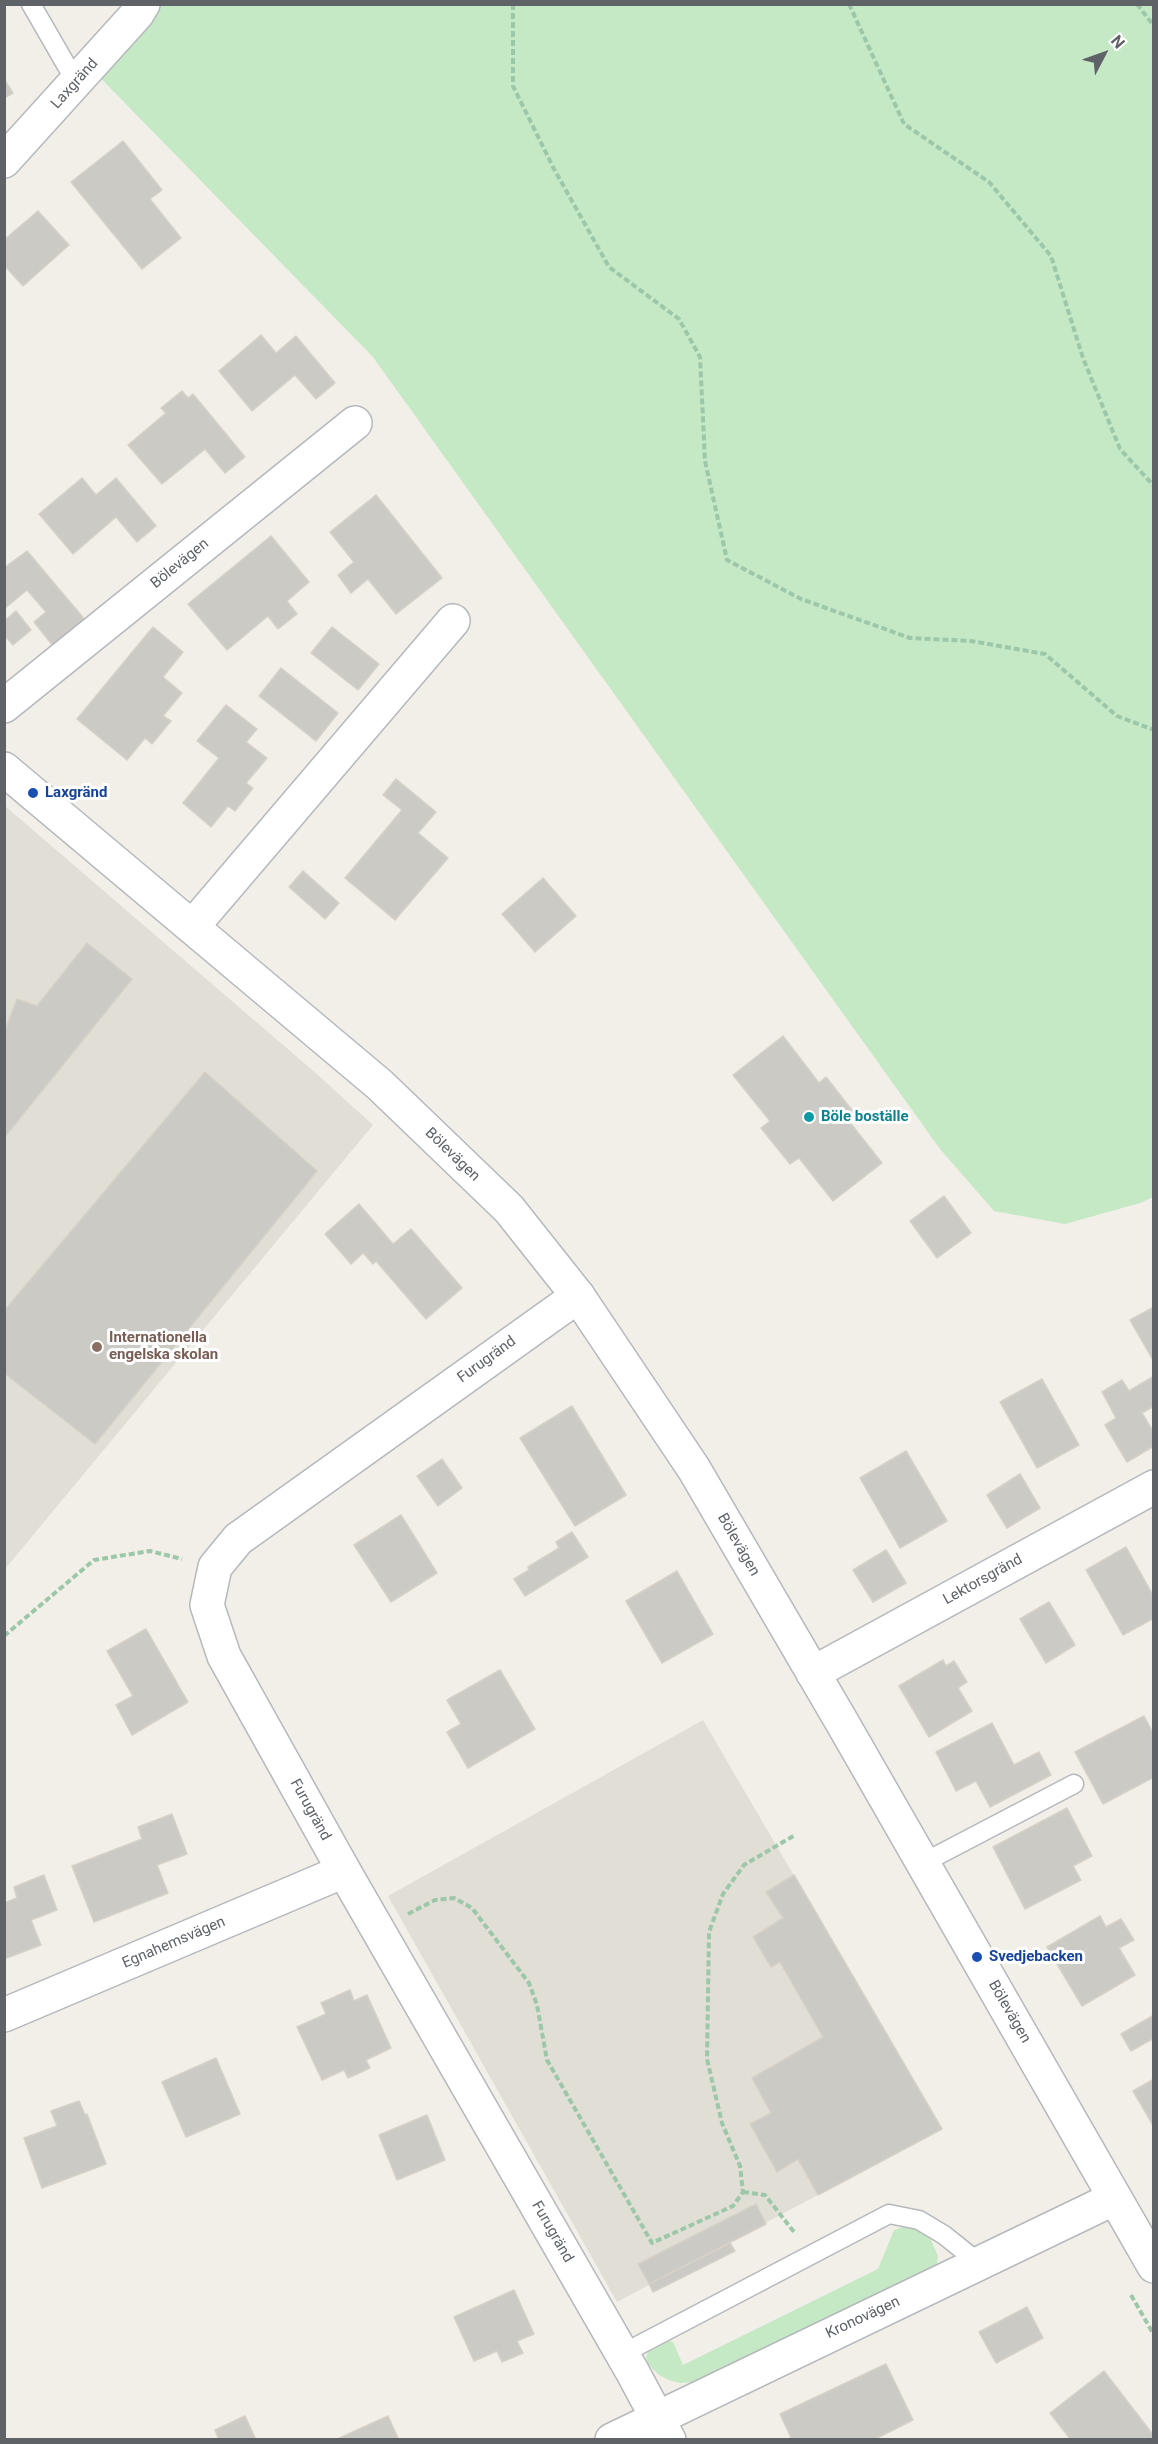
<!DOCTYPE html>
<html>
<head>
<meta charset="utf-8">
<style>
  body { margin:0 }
  #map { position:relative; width:1158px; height:2444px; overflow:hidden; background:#f1efe8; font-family:Roboto,sans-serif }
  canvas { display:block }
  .frame { position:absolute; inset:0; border:6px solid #5f6368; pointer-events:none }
  .north { position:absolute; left:1074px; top:24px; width:60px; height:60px; -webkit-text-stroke:4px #fff; paint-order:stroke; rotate:49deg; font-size:16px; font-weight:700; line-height:24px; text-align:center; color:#5f6368 }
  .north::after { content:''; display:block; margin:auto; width:21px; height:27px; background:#5f6368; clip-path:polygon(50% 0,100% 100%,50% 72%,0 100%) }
</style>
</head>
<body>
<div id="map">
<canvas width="1158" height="2444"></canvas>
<div class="frame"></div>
<div class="north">N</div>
</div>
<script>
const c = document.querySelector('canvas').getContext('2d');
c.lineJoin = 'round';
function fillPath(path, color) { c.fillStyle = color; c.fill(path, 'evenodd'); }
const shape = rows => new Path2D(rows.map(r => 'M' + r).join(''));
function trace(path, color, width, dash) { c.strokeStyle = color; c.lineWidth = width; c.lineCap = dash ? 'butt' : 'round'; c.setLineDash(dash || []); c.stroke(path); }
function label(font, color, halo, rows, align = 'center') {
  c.font = font + ' Roboto,sans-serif'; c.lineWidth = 6; c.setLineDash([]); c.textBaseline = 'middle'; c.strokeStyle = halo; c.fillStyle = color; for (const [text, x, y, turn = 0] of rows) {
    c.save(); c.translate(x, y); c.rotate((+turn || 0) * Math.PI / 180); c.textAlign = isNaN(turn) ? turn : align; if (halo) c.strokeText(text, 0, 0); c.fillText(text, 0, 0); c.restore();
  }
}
fillPath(shape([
  [5,806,318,1075,373,1125,5,1569],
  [703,1720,942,2129,617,2302,388,1896]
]), '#e1ded6');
fillPath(shape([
  [125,5,1153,5,1153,1197,1140,1203,1065,1224,994,1211,940,1149,373,357,80,57],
  [906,2226,913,2227,931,2240,938,2256,937,2264,932,2267,697,2382,680,2383,669,2380,659,2375,648,2364,646,2358,648,2352,669,2341,673,2342,683,2365,878,2269,894,2230]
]), '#c5e8c5');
const building = shape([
  [4,79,13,93,4,98,4,79],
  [123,141,162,190,150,199,181,238,142,269,71,182,123,141],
  [38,211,69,245,23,286,4,265,4,240,38,211],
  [261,335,276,353,296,336,335,383,316,399,295,375,252,411,219,371,261,335],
  [182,391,188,398,193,394,245,457,225,473,205,449,162,484,128,445,166,413,161,408,182,391],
  [82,478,96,495,116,478,156,526,137,542,116,517,73,554,39,514,82,478],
  [376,495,442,578,396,614,368,579,351,593,338,575,354,562,330,532,376,495],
  [271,536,309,582,287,601,297,614,278,629,268,616,227,650,188,604,271,536],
  [27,551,86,621,54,647,34,622,46,612,27,590,4,609,4,568,27,551],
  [16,611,31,630,13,645,4,635,4,621,16,611],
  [153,627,183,652,163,677,182,693,163,716,171,721,152,744,145,738,127,760,77,719,153,627],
  [332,627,379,664,358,690,311,653,332,627],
  [281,668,338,713,316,741,259,696,281,668],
  [226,705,257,729,246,742,267,758,246,783,253,788,235,811,228,806,211,827,183,803,219,758,197,741,226,705],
  [396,779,436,812,418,833,448,858,395,920,345,878,402,810,383,795,396,779],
  [303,871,339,903,325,919,289,887,303,871],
  [543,878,576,916,535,952,502,914,543,878],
  [87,943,132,979,4,1138,4,1033,17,999,37,1006,87,943],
  [783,1036,819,1083,826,1077,855,1114,848,1120,882,1163,833,1201,799,1158,790,1164,761,1128,770,1121,733,1075,783,1036],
  [205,1072,317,1171,95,1444,4,1373,4,1311,205,1072],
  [944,1196,971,1233,937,1258,910,1221,944,1196],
  [359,1204,393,1244,411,1229,462,1288,426,1319,376,1261,373,1264,363,1253,351,1264,325,1234,359,1204],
  [1154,1307,1154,1362,1130,1320,1154,1307],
  [1154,1376,1154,1406,1142,1413,1154,1433,1154,1446,1127,1462,1105,1425,1116,1418,1102,1392,1122,1380,1129,1391,1154,1376],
  [1042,1379,1079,1445,1037,1468,1000,1402,1042,1379],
  [572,1406,626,1495,575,1526,520,1438,572,1406],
  [906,1451,947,1521,900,1548,860,1478,906,1451],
  [442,1459,462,1488,438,1506,417,1476,442,1459],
  [1020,1474,1040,1508,1007,1528,987,1495,1020,1474],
  [401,1515,437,1573,391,1602,354,1545,401,1515],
  [572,1532,588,1557,525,1596,514,1579,529,1570,528,1567,559,1548,556,1542,572,1532],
  [1126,1547,1154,1597,1154,1618,1123,1635,1086,1570,1126,1547],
  [886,1550,906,1583,873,1602,853,1570,886,1550],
  [677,1571,713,1634,662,1663,626,1601,677,1571],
  [1049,1602,1075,1645,1046,1663,1020,1619,1049,1602],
  [146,1629,188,1702,132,1735,116,1705,133,1696,107,1651,146,1629],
  [943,1660,946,1666,954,1661,967,1682,958,1688,972,1711,929,1737,899,1686,943,1660],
  [500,1670,535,1729,468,1768,447,1732,461,1724,447,1700,500,1670],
  [1144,1716,1154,1735,1154,1777,1103,1804,1075,1752,1144,1716],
  [992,1723,1014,1765,1039,1752,1051,1775,990,1807,976,1781,956,1791,936,1752,992,1723],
  [1067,1808,1092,1856,1073,1866,1081,1880,1025,1909,993,1847,1067,1808],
  [172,1814,187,1854,157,1865,168,1893,94,1922,72,1866,142,1839,138,1827,172,1814],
  [44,1875,57,1910,31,1920,41,1945,4,1959,4,1903,17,1898,14,1887,44,1875],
  [794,1875,942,2129,818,2195,798,2159,777,2172,750,2124,771,2113,752,2078,823,2037,780,1962,771,1967,753,1937,783,1918,766,1892,794,1875],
  [1100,1916,1106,1927,1121,1919,1134,1940,1119,1948,1135,1975,1082,2006,1047,1947,1100,1916],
  [350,1990,354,2001,367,1995,391,2048,366,2060,370,2068,348,2078,344,2070,322,2080,297,2027,326,2014,321,2003,350,1990],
  [1154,2015,1154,2038,1131,2051,1121,2034,1154,2015],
  [216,2058,240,2114,186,2137,162,2082,216,2058],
  [1154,2079,1154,2127,1133,2091,1154,2079],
  [79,2101,85,2115,87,2114,106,2164,42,2188,24,2138,57,2126,51,2111,79,2101],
  [427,2115,445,2160,397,2180,379,2135,427,2115],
  [756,2204,766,2224,649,2284,638,2264,756,2204],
  [730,2243,735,2251,653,2292,649,2284,730,2243],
  [514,2290,534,2334,517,2341,523,2353,502,2362,497,2351,474,2361,454,2317,514,2290],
  [1027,2307,1043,2338,996,2363,979,2332,1027,2307],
  [886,2364,913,2420,873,2440,792,2440,780,2414,886,2364],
  [1104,2371,1154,2436,1154,2440,1071,2440,1050,2413,1104,2371],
  [245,2416,256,2440,219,2440,215,2430,245,2416],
  [388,2416,399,2440,335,2440,388,2416]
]);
fillPath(building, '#cccac5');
trace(building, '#d6d1c6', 1.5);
const service = shape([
  [31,4,76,82],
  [923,1863,1074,1784],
  [622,2354,889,2214,919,2220,944,2235,979,2263]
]);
const minor = shape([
  [4,161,137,14,143,4],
  [4,706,355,423],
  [192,927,453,621],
  [578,1296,238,1539,215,1567,207,1605,224,1656,344,1871,632,2371,669,2440],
  [813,1673,1154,1487],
  [4,2015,344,1871],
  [612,2440,1115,2198]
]);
const tertiary = shape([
  [4,769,380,1085,509,1209,578,1296,694,1469,843,1724,1154,2266]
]);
trace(service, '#b5b8bc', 21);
trace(minor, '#b5b8bc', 36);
trace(tertiary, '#b5b8bc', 36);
trace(shape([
  [513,4,513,86,554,169,609,267,679,319,700,357,705,461,727,560,801,599,910,638,971,641,1045,654,1117,716,1154,730],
  [849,4,904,124,989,182,1051,256,1083,358,1120,449,1154,486],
  [1137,4,1154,26],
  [4,1636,94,1560,150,1551,182,1559],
  [408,1914,435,1900,454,1898,472,1908,529,1983,537,2005,547,2060,652,2243,733,2206,743,2192,740,2166,722,2123,707,2059,709,1932,723,1894,744,1865,795,1835],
  [743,2192,765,2195,794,2232],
  [1131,2295,1154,2335]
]), '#9cc7a9', 4, [6, 3]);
trace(service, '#fff', 18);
trace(minor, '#fff', 33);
trace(tertiary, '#fff', 33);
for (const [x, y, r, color] of [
  [33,793,6,"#1a4fb4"],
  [809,1117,6,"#0f9aa8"],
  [97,1347,6,"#8d6e63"],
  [977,1957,6,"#1a4fb4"]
]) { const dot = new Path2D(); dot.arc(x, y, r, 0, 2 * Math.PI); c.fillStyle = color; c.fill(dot); trace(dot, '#fff', 2); }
label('15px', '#5f6368', '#fff', [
  ["Laxgränd",75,84,-48],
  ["Bölevägen",180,564,-39],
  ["Bölevägen",452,1155,44],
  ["Furugränd",487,1360,-36],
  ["Bölevägen",738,1545,60],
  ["Lektorsgränd",983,1580,-29],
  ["Furugränd",310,1810,61],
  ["Egnahemsvägen",174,1943,-23],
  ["Bölevägen",1009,2012,60],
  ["Furugränd",552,2232,60],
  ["Kronovägen",863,2318,-25]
]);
label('bold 15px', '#164399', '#fff', [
  ["Laxgränd",45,793],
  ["Svedjebacken",989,1957]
], 'left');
label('bold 15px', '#0d838f', '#fff', [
  ["Böle boställe",821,1117]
], 'left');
label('bold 15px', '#785e54', '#fff', [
  ["Internationella",109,1338],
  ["engelska skolan",109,1355]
], 'left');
</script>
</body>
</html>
